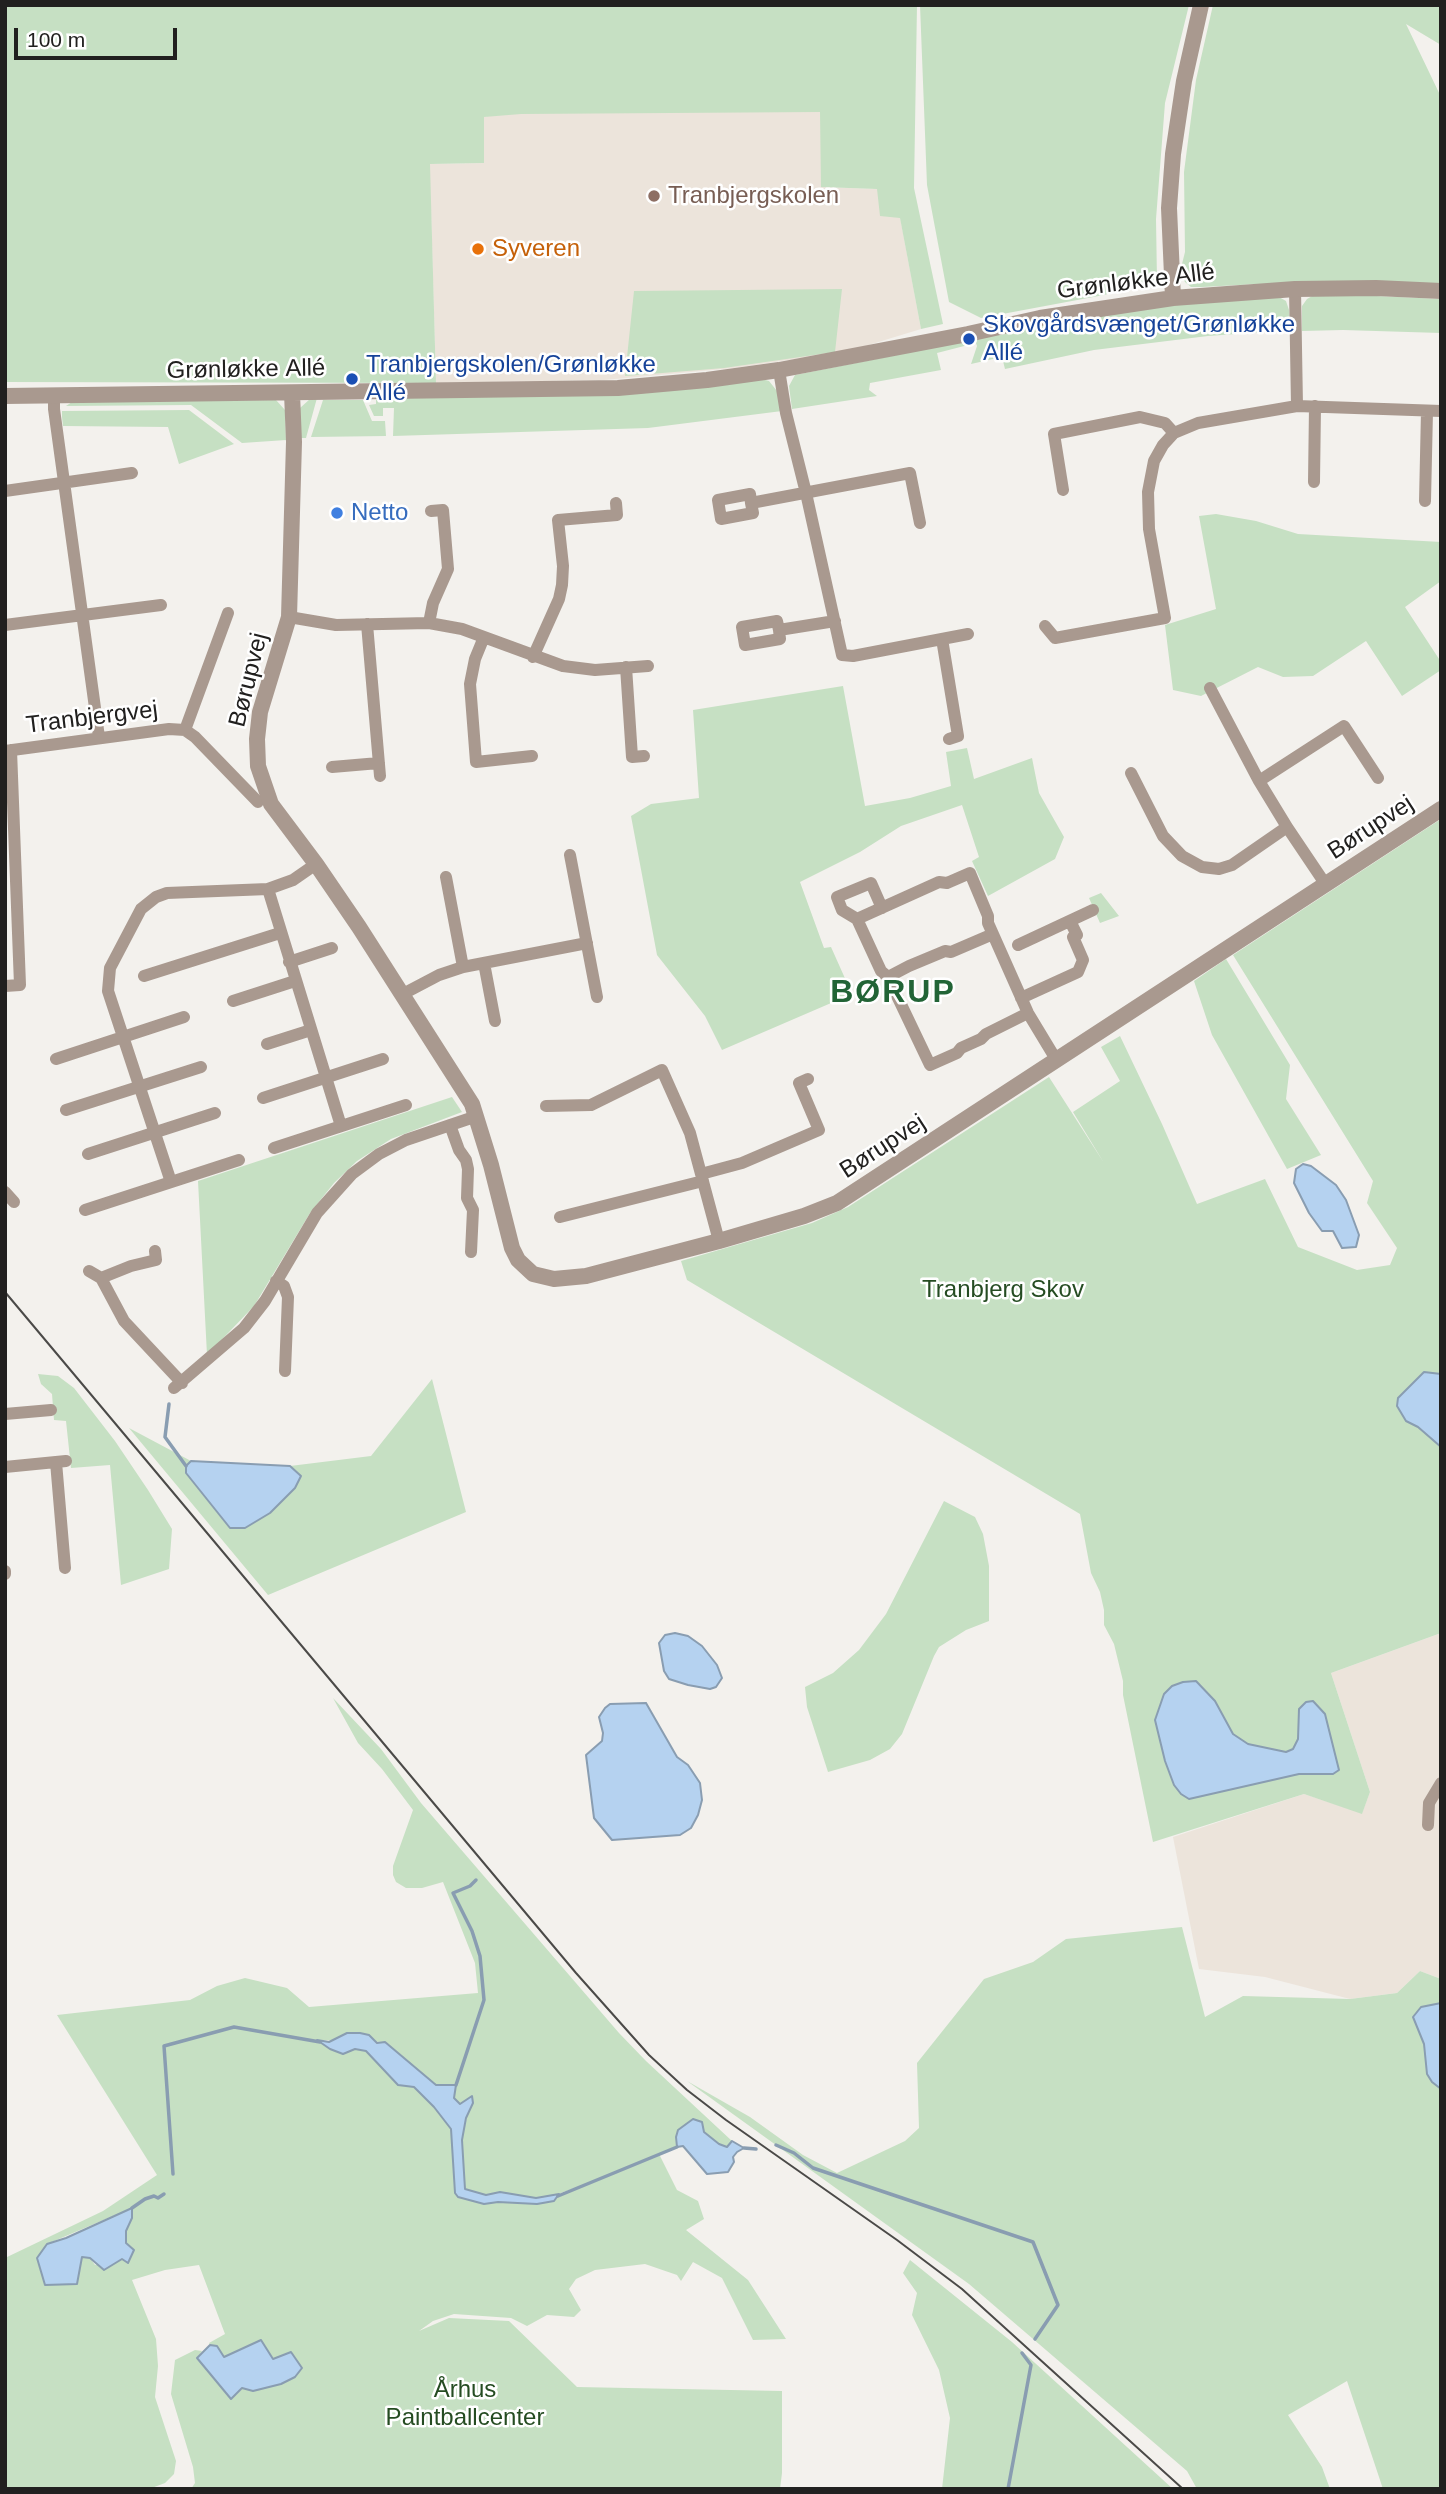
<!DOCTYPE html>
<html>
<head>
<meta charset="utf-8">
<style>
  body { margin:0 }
  #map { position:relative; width:1446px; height:2494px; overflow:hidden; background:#f3f1ed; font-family:Arial,sans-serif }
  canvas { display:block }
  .frame { position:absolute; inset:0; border:7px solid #21201f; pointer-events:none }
  .scale { position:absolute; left:14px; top:28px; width:163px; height:32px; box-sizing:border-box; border:4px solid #21201f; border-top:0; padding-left:9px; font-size:21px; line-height:24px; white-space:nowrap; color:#21201f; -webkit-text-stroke:5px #fff; paint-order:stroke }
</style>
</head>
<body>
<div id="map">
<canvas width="1446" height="2494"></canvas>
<div class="frame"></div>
<div class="scale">100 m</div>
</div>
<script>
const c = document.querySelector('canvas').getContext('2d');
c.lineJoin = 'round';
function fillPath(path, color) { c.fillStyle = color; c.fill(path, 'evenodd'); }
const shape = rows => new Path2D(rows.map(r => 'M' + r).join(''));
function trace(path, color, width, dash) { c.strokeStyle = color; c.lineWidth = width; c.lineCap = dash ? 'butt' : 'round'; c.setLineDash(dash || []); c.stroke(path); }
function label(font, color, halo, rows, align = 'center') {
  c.font = font + ' Arial,sans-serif'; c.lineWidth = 5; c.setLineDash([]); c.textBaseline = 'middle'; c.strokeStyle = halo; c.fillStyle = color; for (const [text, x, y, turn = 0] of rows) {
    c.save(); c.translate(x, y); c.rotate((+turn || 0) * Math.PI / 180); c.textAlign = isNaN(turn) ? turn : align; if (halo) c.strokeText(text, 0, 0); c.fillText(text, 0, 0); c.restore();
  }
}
fillPath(shape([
  [888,5,821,187,877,189,900,217,921,329,849,351,734,368,604,380,436,383,431,210,5,177,430,203,430,164,484,163,484,117],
  [1441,1633,1441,1979,1420,1971,1397,1993,1350,1999,1265,1977,1199,1969,1173,1837,1304,1794,1362,1813,1370,1792,1331,1673]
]), '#ece4db');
fillPath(shape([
  [5,5,917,5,914,188,943,324,921,329,900,218,880,216,877,189,821,187,820,112,521,114,484,117,484,163,430,164,436,383,5,382],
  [920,5,1189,5,1165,103,1156,219,1157,281,1104,295,981,318,949,302,927,185],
  [1213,5,1441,5,1441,45,1406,24,1441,97,1441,285,1258,284,1202,287,1191,287,1185,282,1180,272,1185,252,1184,172,1196,80],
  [842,289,835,352,724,368,625,376,634,291],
  [1333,294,1441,299,1441,333,1343,330,1302,331,1302,306,1307,299,1314,295],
  [1279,297,1286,301,1289,310,1291,330,1208,336,1094,350,1005,369,1002,357,971,364,977,346,974,337,1068,319,1177,303],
  [972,340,972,344,937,353,941,370,870,383,869,390,877,396,792,409,789,386,795,375],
  [762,379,769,381,777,391,782,411,648,428,393,436,394,408,383,408,383,416,374,416,369,405,376,404,376,400,412,397],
  [317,398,306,438,298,438,300,408,310,399],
  [276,400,285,410,286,440,242,443,191,405,66,406,72,402],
  [323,400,363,400,372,421,385,421,386,436,311,437],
  [189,410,234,444,179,464,168,427,63,426,62,417,62,411],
  [1216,514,1256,521,1298,534,1441,542,1441,581,1405,607,1441,662,1441,670,1402,696,1366,641,1313,676,1283,677,1258,667,1201,696,1173,690,1165,625,1216,609,1199,516],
  [843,686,865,806,910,798,951,786,946,752,967,748,974,779,1032,758,1039,793,1064,837,1055,859,988,896,972,861,979,857,962,805,901,826,860,852,800,882,824,948,831,947,852,994,722,1050,705,1016,657,955,631,816,651,804,699,798,693,710],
  [1441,819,1441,1374,1424,1372,1398,1398,1406,1421,1418,1427,1441,1447,1441,1633,1331,1673,1370,1792,1362,1814,1304,1794,1153,1842,1123,1695,1123,1681,1114,1644,1104,1625,1104,1610,1100,1592,1091,1573,1080,1514,687,1280,681,1261,812,1223,848,1207,1049,1077,1104,1163,1073,1112,1120,1081,1101,1047,1120,1036,1162,1124,1197,1204,1265,1179,1298,1247,1357,1270,1390,1265,1397,1248,1367,1203,1373,1181,1233,955],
  [1101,893,1119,916,1100,923,1089,898],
  [1226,959,1290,1065,1286,1099,1321,1155,1287,1169,1212,1035,1194,981],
  [452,1097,462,1112,391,1139,357,1161,334,1183,310,1213,254,1306,207,1355,198,1181],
  [38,1374,58,1376,74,1388,115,1441,148,1490,172,1529,169,1569,121,1585,110,1465,71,1468,66,1421,54,1420,52,1394,41,1384],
  [432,1379,466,1512,268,1595,129,1428,191,1461,186,1466,186,1473,230,1528,245,1528,301,1476,290,1466,371,1456],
  [944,1501,975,1517,983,1534,989,1566,989,1621,966,1630,939,1647,934,1656,902,1734,890,1749,870,1760,828,1772,807,1707,805,1687,833,1673,859,1650,886,1614],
  [333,1698,381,1749,421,1803,619,2033,646,2061,732,2141,727,2147,719,2144,704,2132,676,2137,677,2147,659,2154,677,2190,698,2201,704,2219,686,2230,748,2280,786,2339,753,2340,722,2278,693,2262,681,2281,677,2275,645,2264,595,2270,576,2279,569,2289,581,2310,574,2317,547,2315,527,2326,511,2318,454,2314,433,2321,419,2331,449,2318,509,2321,577,2387,782,2391,782,2473,780,2489,191,2489,195,2483,193,2467,171,2394,175,2360,195,2350,202,2351,197,2358,236,2395,273,2359,224,2357,217,2346,210,2345,209,2343,225,2334,199,2265,165,2270,132,2280,156,2339,158,2366,155,2397,176,2461,174,2474,165,2483,149,2489,5,2489,5,2258,103,2211,157,2175,57,2015,190,2000,217,1986,245,1978,287,1988,309,2007,478,1993,475,1963,443,1882,422,1888,406,1888,396,1882,393,1875,393,1866,413,1810,382,1769,358,1743],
  [319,2040,385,2042,436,2085,447,2084,454,2098,460,2104,471,2097,462,2140,465,2189,486,2195,500,2192,536,2198,555,2195,589,2183,558,2196,554,2201,537,2204,498,2202,484,2204,458,2197,455,2193,451,2129,434,2107,414,2087,382,2067,366,2051,355,2049,343,2054],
  [132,2208,132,2218,126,2231,127,2262,122,2258,95,2265,90,2258,81,2257,47,2244],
  [1182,1927,1205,2017,1243,1996,1350,1999,1397,1993,1420,1971,1441,1979,1441,2489,1383,2489,1347,2381,1288,2415,1322,2467,1330,2489,1197,2489,1187,2471,969,2284,687,2081,750,2117,803,2155,837,2173,905,2141,919,2128,917,2063,984,1979,1033,1962,1066,1939],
  [910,2260,1012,2342,1173,2489,942,2489,950,2418,939,2370,912,2315,917,2293,903,2273]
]), '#c6e0c3');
const water = shape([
  [1303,1164,1311,1166,1336,1185,1346,1200,1359,1235,1356,1247,1342,1248,1333,1231,1322,1231,1309,1213,1294,1183,1296,1169,1303,1164],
  [1424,1372,1441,1374,1441,1447,1418,1427,1406,1421,1397,1406,1398,1398,1424,1372],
  [191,1461,290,1466,301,1476,295,1488,270,1513,245,1528,230,1528,186,1473,186,1466,191,1461],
  [675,1633,688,1636,702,1646,717,1665,722,1678,716,1687,710,1689,688,1685,669,1679,664,1671,659,1643,665,1635,675,1633],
  [1196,1681,1215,1701,1233,1734,1248,1744,1286,1752,1293,1749,1298,1739,1299,1709,1306,1702,1313,1701,1325,1714,1339,1770,1333,1774,1299,1774,1189,1799,1181,1794,1174,1785,1165,1761,1155,1720,1164,1694,1172,1686,1183,1682,1196,1681],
  [646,1703,677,1757,688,1765,700,1783,702,1800,698,1815,691,1828,680,1835,612,1840,594,1818,586,1755,602,1741,603,1733,599,1717,605,1708,610,1704,646,1703],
  [1441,2003,1441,2089,1432,2082,1427,2074,1424,2044,1413,2017,1421,2007,1441,2003],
  [347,2033,360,2033,369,2035,377,2043,385,2042,436,2085,456,2085,454,2098,460,2104,472,2096,473,2103,466,2118,462,2140,465,2189,486,2195,500,2192,536,2198,559,2194,554,2201,537,2204,498,2202,484,2204,458,2197,455,2193,451,2129,434,2107,414,2087,398,2085,366,2051,355,2049,343,2054,330,2049,317,2040,329,2042,347,2033],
  [693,2119,702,2122,704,2132,719,2144,727,2147,732,2141,744,2148,737,2152,733,2157,734,2162,728,2172,707,2174,683,2146,677,2147,676,2137,678,2130,693,2119],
  [132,2208,132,2218,126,2231,126,2243,134,2250,128,2263,122,2259,104,2270,90,2258,82,2257,77,2284,45,2285,37,2258,47,2244,66,2238,132,2208],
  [261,2340,273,2359,291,2352,302,2368,295,2377,281,2384,253,2391,242,2388,231,2399,197,2358,210,2345,217,2346,224,2357,261,2340]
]);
fillPath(water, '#b5d2f0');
trace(water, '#899db1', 2);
trace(shape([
  [169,1404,165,1437,186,1466],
  [456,2085,484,2000,480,1956,472,1931,453,1893,470,1886,476,1880],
  [776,2145,794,2153,813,2168,1033,2242,1058,2305,1035,2339],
  [744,2148,756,2149],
  [173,2174,164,2046,234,2027,320,2042],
  [558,2196,677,2147],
  [132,2208,145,2199,154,2196,158,2198,164,2194],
  [1008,2489,1031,2365,1022,2353]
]), '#899db1', 3.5);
trace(shape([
  [1295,289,1297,406],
  [779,370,786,413,806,493,842,655,853,656,968,634],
  [54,395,54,409,99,737],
  [1314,482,1315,406],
  [1063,490,1054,434,1140,417,1165,423,1174,433],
  [5,491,132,473],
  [1425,501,1427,411],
  [751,503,750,494,718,500,721,519,753,513,751,503,910,473,920,523],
  [289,617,336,625,429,623,462,629,563,666,595,670,648,666],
  [429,623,433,603,448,569,443,510,431,511],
  [367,624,380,776],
  [5,625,161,605],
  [1045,626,1055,638,1165,618,1149,529,1148,492,1154,461,1163,445,1174,433,1198,423,1297,406,1441,411],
  [779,630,777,621,742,627,745,645,780,639,779,630,835,621],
  [484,637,475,659,470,684,476,762,532,756],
  [942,639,958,736,949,739],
  [533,657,559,599,562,585,563,566,558,520,617,515,616,503],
  [626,667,632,757,644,756],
  [1210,688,1259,781,1287,827],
  [185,730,228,613],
  [5,751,169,729,185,730,195,737,258,802],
  [332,767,379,763],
  [1131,773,1163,836,1182,856,1202,867,1219,869,1232,865,1287,827,1326,885],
  [1259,781,1344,726,1378,778],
  [570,855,597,997],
  [446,877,463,967],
  [268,889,341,1126],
  [857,919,842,910,837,897,871,883,882,908],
  [1018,945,1093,910],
  [289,962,332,948],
  [484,963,495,1021],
  [144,976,280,933],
  [888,977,909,966,945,951,951,952,993,934],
  [5,986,20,985,11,750],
  [401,995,439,975,463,967,587,943],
  [1021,998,1078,972,1083,960,1073,937,1077,935,1070,921],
  [233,1001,295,981],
  [1028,1013,986,1034,981,1039,961,1048,957,1053,930,1065,888,977,881,971,857,919,939,882,947,883,970,873,988,916,988,923,1028,1013,1057,1061],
  [267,1044,311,1030],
  [56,1059,184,1017],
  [263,1098,383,1059],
  [546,1106,591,1105,662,1070,690,1133,719,1241],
  [66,1110,201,1067],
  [450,1125,459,1150,466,1160,468,1169,467,1198,473,1210,471,1252],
  [274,1148,406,1105],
  [88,1154,215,1113],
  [701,1174,742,1163,819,1130,799,1083,808,1079],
  [171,1182,108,991,110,968,141,909,156,897,167,893,268,889,293,880,316,864],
  [5,1192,14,1202],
  [85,1210,239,1160],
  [560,1217,703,1181],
  [89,1271,101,1278,124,1321,182,1383],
  [101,1278,131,1266,156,1260,155,1251],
  [276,1281,284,1286,288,1297,285,1371],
  [174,1388,244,1328,265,1301,317,1213,352,1174,379,1154,406,1140,477,1116],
  [5,1414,51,1410],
  [56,1462,65,1568],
  [5,1467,66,1461],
  [5,1571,5,1574],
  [1428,1825,1429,1803,1441,1783]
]), '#a9998f', 12);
trace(shape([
  [1173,298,1169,208,1173,154,1184,81,1201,5],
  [292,393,294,442,289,617,260,712,257,739,258,766,271,804,316,864,359,927,472,1104,491,1165,512,1248,518,1260,533,1274,554,1279,586,1276,719,1241,804,1216,837,1203,1441,809],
  [5,396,618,388,707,380,779,370,968,334,1040,318,1173,298,1295,289,1376,288,1441,291]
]), '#a9998f', 16);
trace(shape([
  [5,1292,576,1973,649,2055,687,2090,726,2120,897,2240,962,2289,1183,2489]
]), '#4b4a48', 2);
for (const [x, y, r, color] of [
  [654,196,7,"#8d6e63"],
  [478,249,7,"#e8710a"],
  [969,339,7,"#1a4fb4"],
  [352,379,7,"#1a4fb4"],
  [337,513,7,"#3f7fe0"]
]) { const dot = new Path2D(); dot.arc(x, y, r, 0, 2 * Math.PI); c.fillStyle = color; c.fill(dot); trace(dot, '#fff', 2.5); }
label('24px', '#785e54', '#fff', [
  ["Tranbjergskolen",668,196]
], 'left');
label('24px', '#c56008', '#fff', [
  ["Syveren",492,249]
], 'left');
label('24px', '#21201f', '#fff', [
  ["Grønløkke Allé",1136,282,-7],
  ["Grønløkke Allé",246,370,-1],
  ["Børupvej",249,680,-76],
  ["Tranbjergvej",92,718,-7],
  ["Børupvej",1371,828,-33],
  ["Børupvej",883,1147,-33]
]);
label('24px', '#164399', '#fff', [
  ["Skovgårdsvænget/Grønløkke",983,325],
  ["Allé",983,353],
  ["Tranbjergskolen/Grønløkke",366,365],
  ["Allé",366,393]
], 'left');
label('24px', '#366cbe', '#fff', [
  ["Netto",351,513]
], 'left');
label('24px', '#254c22', '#fff', [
  ["Tranbjerg Skov",1003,1290],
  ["Århus",465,2390],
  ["Paintballcenter",465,2418]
]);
c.letterSpacing = '2px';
label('bold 32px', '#226436', '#fff', [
  ["BØRUP",893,993]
]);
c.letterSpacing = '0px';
</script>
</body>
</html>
